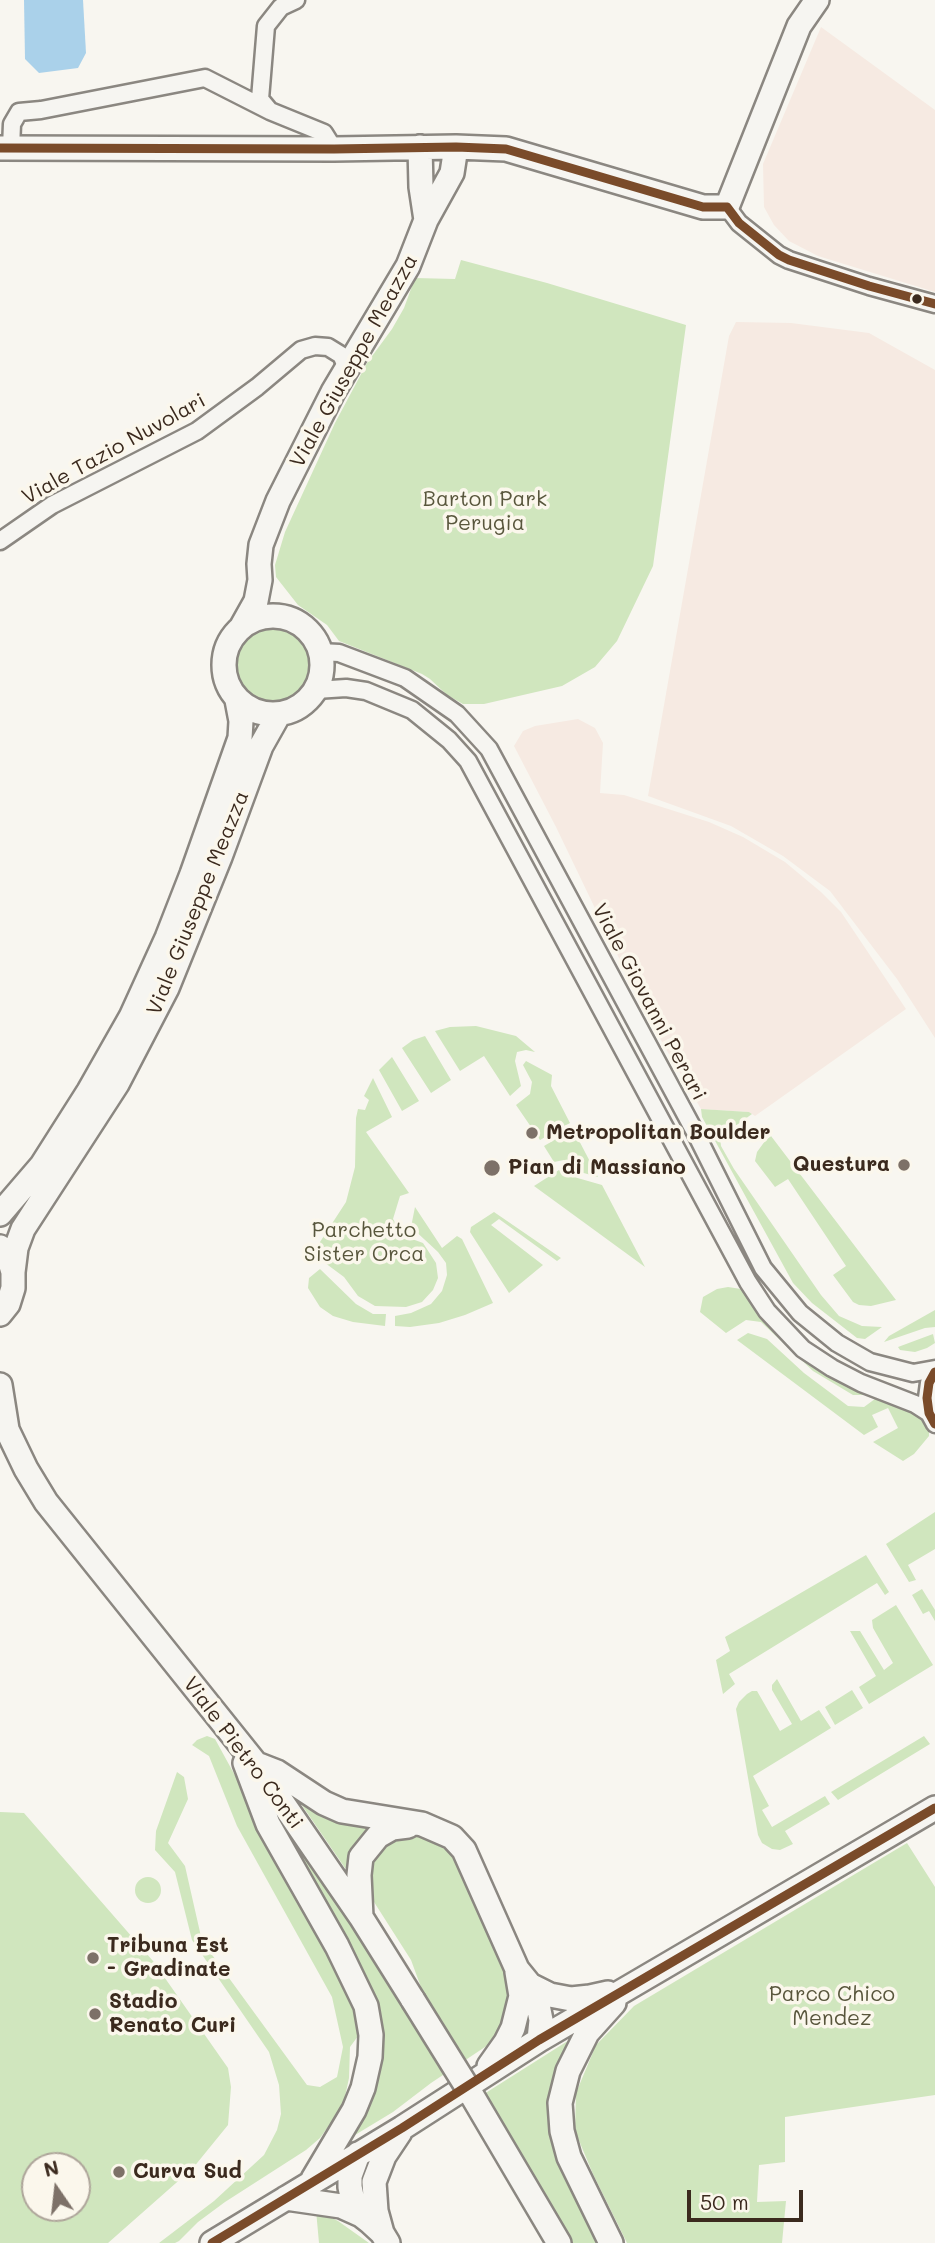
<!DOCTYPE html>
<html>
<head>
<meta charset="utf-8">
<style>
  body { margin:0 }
  #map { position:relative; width:935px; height:2243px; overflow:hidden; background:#f8f6f0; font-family:Mali,sans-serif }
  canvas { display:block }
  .north { position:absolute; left:21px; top:2152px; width:70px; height:70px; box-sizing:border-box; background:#fbf7ec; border:2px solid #aea59a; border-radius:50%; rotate:346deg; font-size:19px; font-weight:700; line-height:28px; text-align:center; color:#3b2a1e }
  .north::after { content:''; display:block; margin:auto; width:24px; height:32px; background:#7d7168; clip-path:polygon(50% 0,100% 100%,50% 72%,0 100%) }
  .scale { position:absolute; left:687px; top:2190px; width:116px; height:32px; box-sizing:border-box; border:4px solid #3b2a1e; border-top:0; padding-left:9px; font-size:21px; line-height:24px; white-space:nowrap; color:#3b2a1e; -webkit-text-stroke:5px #fbf7ec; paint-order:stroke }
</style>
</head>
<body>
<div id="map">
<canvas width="935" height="2243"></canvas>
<div class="north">N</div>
<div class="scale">50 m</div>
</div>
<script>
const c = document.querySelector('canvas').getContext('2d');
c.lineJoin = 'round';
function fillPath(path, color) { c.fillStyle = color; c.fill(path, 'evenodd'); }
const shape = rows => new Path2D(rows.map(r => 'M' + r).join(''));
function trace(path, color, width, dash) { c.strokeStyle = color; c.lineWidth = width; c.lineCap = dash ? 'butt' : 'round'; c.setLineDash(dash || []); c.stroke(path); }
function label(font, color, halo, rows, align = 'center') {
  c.font = font + ' Mali,sans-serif'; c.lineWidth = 7; c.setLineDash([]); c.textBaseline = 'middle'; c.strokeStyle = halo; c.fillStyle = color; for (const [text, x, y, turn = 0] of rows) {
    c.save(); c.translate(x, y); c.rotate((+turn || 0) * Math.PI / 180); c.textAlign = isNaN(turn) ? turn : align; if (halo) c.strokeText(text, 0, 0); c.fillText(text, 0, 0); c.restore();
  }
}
fillPath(shape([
  [821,27,935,110,935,292,818,256,789,241,774,225,764,207,763,164],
  [736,322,791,323,869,333,935,370,935,1038,897,979,830,891,783,856,731,826,648,796,729,336],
  [578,719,595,728,603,743,600,793,624,795,709,822,743,837,785,862,821,892,841,912,906,1009,755,1116,749,1112,701,1109,663,1044,629,979,556,827,514,746,523,731,535,726]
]), '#f6eae2');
fillPath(shape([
  [461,260,547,283,686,325,653,566,617,641,595,667,562,686,484,704,463,704,447,695,430,679,422,674,339,641,327,625,298,605,276,577,275,565,285,532,335,423,367,363,392,329,404,308,415,278,455,279],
  '234 666a38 38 0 1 1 76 0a38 38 0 1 1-76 0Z',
  [476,1026,516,1036,535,1052,526,1050,517,1052,515,1061,521,1086,510,1096,484,1056,460,1071,435,1031,450,1027],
  [425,1036,451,1080,431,1093,402,1048,413,1040],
  [392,1057,419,1101,402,1111,379,1070],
  [526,1061,552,1075,551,1086,570,1123,540,1140,516,1105,530,1094,532,1082,523,1065],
  [373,1078,392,1117,366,1132,409,1193,400,1196,393,1219,404,1236,423,1243,436,1263,438,1278,433,1290,422,1302,406,1307,375,1306,358,1296,344,1277,317,1257,320,1242,346,1202,355,1167,356,1118,358,1109,365,1110,369,1100,364,1096],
  [701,1109,749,1112,752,1114,720,1137,721,1146,734,1169,821,1295,839,1316,862,1326,882,1327,865,1339,857,1338,812,1303,793,1283,702,1117],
  [573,1129,598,1177,573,1170,564,1160,554,1162,544,1146],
  [771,1136,896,1300,871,1306,859,1305,853,1302,833,1275,846,1266,788,1179,775,1187,755,1161,757,1152,765,1141],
  [559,1170,567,1175,602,1185,645,1267,534,1186],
  [415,1207,442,1248,457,1236,462,1239,493,1303,465,1315,439,1323,410,1327,395,1326,395,1316,411,1313,431,1304,442,1291,447,1275,446,1263,438,1252,411,1227],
  [494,1212,561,1258,557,1261,499,1219,491,1225,543,1265,509,1293,470,1232,471,1227],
  [320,1269,356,1304,373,1314,386,1314,385,1326,353,1322,333,1316,320,1307,308,1288,309,1278],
  [728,1287,741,1289,764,1313,865,1390,864,1395,853,1395,813,1371,761,1322,746,1320,726,1333,700,1312,703,1297,717,1289],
  [935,1310,935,1327,925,1328,884,1342,889,1336],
  [748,1333,767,1339,804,1373,848,1406,864,1407,879,1396,922,1415,929,1428,929,1436,914,1454,903,1461,873,1442,898,1428,888,1408,872,1415,878,1427,864,1435,737,1340],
  [933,1334,935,1343,927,1348,915,1352,900,1350,898,1347],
  [935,1512,935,1549,908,1565,916,1580,909,1582,886,1544],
  [866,1555,889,1592,885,1595,877,1583,729,1674,735,1684,723,1694,716,1660,730,1651,725,1637],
  [922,1589,935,1610,935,1621,929,1611,923,1614,912,1595],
  [896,1605,933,1665,869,1704,859,1687,876,1676,850,1631,860,1631,884,1670,893,1663,873,1628,872,1620],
  [777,1679,801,1721,819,1710,831,1728,753,1776,769,1806,762,1810,772,1827,825,1796,830,1804,785,1831,793,1844,780,1850,772,1849,762,1843,758,1835,736,1709,739,1702,747,1694,752,1691,757,1691,780,1731,792,1724,772,1690,772,1685],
  [852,1690,863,1708,835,1725,825,1707],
  [207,1736,215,1739,283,1863,346,1982,364,2028,350,2047,349,2078,343,2106,320,2138,306,2150,225,2202,198,2222,179,2241,175,2243,159,2243,214,2201,264,2155,277,2130,281,2114,279,2085,269,2052,192,1940,175,1872,155,1850,156,1831,177,1772,184,1777,188,1799,168,1843,185,1866,202,1941,307,2085,320,2087,337,2077,343,2047,332,1997,237,1826,209,1756,192,1745,197,1740],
  [924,1736,930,1744,838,1800,831,1792],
  [265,1797,422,2011,422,1990,411,1960,374,1902,370,1876,373,1859,388,1836,426,1834,445,1844,456,1858,503,1970,510,1994,503,2026,491,2043,431,2083,393,2112,355,2135,353,2128,380,2042],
  [297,1798,372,1826,350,1869,348,1870,345,1868],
  [0,1812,24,1813,153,1961,228,2068,231,2087,228,2125,193,2168,108,2243,0,2243],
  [35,2166,77,2166,77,2208,35,2208],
  [907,1843,935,1887,935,2095,785,2117,785,2162,759,2165,757,2202,786,2201,782,2243,627,2243,593,2174,575,2131,576,2093,596,2045,634,2006],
  '135 1890a13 13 0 1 1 26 0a13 13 0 1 1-26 0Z',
  [574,2037,558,2080,601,2243,573,2243,484,2094],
  [316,2210,338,2221,369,2243,319,2243]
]), '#d0e6be');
fillPath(shape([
  [24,0,83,0,86,53,78,68,39,73,25,59]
]), '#aad1ea');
const street = shape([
  [270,111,260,99,266,26,281,7,296,0],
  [11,148,12,124,19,112,41,110,205,78,270,111,324,133,334,149],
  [727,207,739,223,779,255,789,260,869,286,935,304],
  [0,541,52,505,197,431,257,387,301,350,315,346,328,347,341,355,347,368],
  [320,652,339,653,405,678,457,714,489,749,695,1132,763,1268,800,1313,837,1343,870,1362,913,1373,935,1369],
  [316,690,346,688,366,691,412,710,449,740,468,761,748,1282,767,1311,803,1349,832,1368,861,1383,915,1404,929,1413],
  [935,1372,929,1383,927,1398,929,1413,935,1424]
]);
const secondary = shape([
  [420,147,421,187,426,220],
  [0,148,334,149,456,147,506,149,703,207,727,207,799,26,817,0],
  '224 665a49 49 0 1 1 98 0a49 49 0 1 1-98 0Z',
  [242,626,256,601,260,580,259,564,261,545,278,501,333,392,408,266,426,220,452,173,456,147],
  [0,1214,42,1165,89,1091,131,1017,167,938,192,874,240,738,241,721,237,700],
  [0,1247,9,1259,13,1272,13,1288,8,1304,0,1314],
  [13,1272,16,1248,23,1229,117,1084,167,988,220,857,261,746,279,714],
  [0,1385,7,1429],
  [0,1415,26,1469,46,1502,256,1764,361,1917,413,2000],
  [245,1763,268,1824,337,1946,366,2006,371,2035,370,2057,363,2088,354,2110,313,2179],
  [259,1765,277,1772,324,1803,342,1811,422,1824,452,1837,464,1850,517,1969,530,1985,537,2000,541,2020,539,2040],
  [361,1917,359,1875,361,1857,378,1836,392,1828,408,1826],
  [530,1985,550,1995,571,1999,590,1997,608,1993],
  [489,2066,506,2042,513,2028,521,1996,517,1972],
  [467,2087,559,2243],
  [358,2154,350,2176,350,2187,353,2201,361,2215],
  [286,2198,341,2206,361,2215,370,2222,382,2233,388,2243],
  [382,2233,376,2211,374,2182,384,2156,400,2132],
  [212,2243,402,2128,539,2040,935,1808],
  [611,2243,569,2157,562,2131,560,2103,568,2071,587,2033,614,2003]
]);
trace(street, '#8b8781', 21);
trace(secondary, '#8b8781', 28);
trace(street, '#f6f5f1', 16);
trace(secondary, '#f6f5f1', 23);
const secondaryBridge = shape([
  [413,2000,467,2087]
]);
trace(secondaryBridge, '#8b8781', 28, []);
trace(secondaryBridge, '#f6f5f1', 23);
trace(shape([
  [0,148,334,149,456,147,506,149,703,207,727,207],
  [727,207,739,223,779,255,789,260,869,286,935,304],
  [935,1372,929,1383,927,1398,929,1413,935,1424],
  [212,2243,402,2128,539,2040,935,1808]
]), '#7a4b2a', 9);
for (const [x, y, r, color] of [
  [917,299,6,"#3b2a1e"],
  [532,1133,7,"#7d7168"],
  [904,1165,7,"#7d7168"],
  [492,1168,9,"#7d7168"],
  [93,1958,7,"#7d7168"],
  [95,2014,7,"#7d7168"],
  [119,2172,7,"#7d7168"]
]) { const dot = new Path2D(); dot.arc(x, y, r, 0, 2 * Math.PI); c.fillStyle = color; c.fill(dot); trace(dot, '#fbf7ec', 2.5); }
label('21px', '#3b2a1e', '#fbf7ec', [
  ["Viale Giuseppe Meazza",354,361,-61],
  ["Viale Tazio Nuvolari",114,449,-29],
  ["Viale Giuseppe Meazza",198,903,-68],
  ["Viale Giovanni Perari",649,1002,62],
  ["Viale Pietro Conti",243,1753,53]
]);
label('21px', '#58563c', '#fbf7ec', [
  ["Barton Park",485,500],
  ["Perugia",485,524],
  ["Parchetto",364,1231],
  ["Sister Orca",364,1255],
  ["Parco Chico",832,1995],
  ["Mendez",832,2019]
]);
label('bold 21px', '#3b2a1e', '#fbf7ec', [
  ["Metropolitan Boulder",546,1133],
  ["Questura",890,1165,"right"],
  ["Pian di Massiano",508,1168],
  ["Tribuna Est",107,1946],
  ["- Gradinate",107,1970],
  ["Stadio",109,2002],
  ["Renato Curi",109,2026],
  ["Curva Sud",133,2172]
], 'left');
</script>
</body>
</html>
